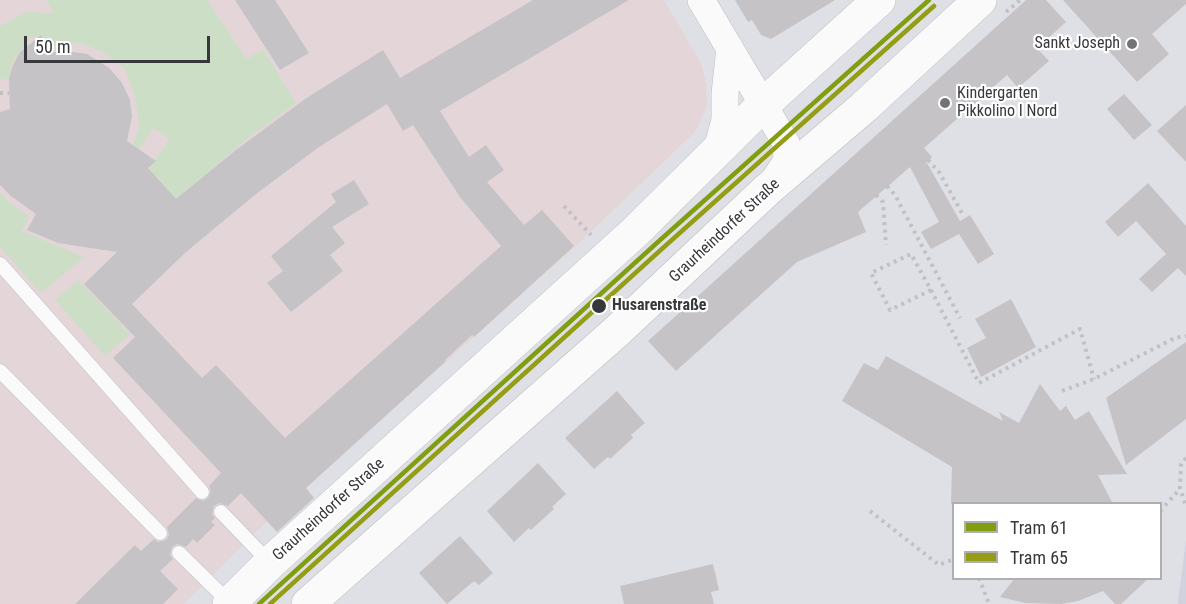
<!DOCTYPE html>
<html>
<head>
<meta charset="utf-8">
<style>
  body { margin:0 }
  #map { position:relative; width:1186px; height:604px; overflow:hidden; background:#dfe0e6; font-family:"Roboto Condensed",sans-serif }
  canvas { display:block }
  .legend { position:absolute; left:952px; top:502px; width:210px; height:78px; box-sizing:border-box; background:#fff; border:2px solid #afafb1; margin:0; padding:8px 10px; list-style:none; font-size:18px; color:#37383c }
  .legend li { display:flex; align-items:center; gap:12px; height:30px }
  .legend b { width:30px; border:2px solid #afafb1 }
  .scale { position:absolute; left:24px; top:36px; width:186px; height:27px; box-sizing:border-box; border:3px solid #37383c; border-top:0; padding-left:8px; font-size:18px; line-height:21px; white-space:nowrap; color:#37383c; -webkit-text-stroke:4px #fff; paint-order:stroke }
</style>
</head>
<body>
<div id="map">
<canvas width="1186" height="604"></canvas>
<ul class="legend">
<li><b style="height:8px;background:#809e0f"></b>Tram 61</li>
<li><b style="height:8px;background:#959d15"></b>Tram 65</li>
</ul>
<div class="scale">50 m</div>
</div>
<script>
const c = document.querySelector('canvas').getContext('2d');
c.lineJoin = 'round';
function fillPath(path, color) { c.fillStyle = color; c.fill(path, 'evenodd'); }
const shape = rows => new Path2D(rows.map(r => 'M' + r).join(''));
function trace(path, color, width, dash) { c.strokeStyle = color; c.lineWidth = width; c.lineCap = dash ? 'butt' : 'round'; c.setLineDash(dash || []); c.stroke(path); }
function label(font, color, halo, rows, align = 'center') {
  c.font = font + ' "Roboto Condensed",sans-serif'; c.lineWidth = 4.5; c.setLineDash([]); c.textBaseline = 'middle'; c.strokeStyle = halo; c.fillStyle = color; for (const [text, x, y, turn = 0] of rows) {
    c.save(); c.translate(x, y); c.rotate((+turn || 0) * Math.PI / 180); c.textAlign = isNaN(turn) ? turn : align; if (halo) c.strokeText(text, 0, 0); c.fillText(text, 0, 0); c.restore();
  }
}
fillPath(shape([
  [0,0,664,0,701,63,706,81,707,104,699,125,694,133,578,244,255,533,184,604,0,604]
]), '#e4d6d8');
fillPath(shape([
  [1186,540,1186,604,1178,604,1178,601]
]), '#d0d3de');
fillPath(shape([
  [46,0,207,0,247,59,263,49,296,103,249,137,174,201,148,171,169,139,154,128,139,149,133,145,139,128,135,96,125,69,101,51,79,43,61,44,47,47,40,35,29,39,13,61,8,80,0,79,0,26,27,12,53,13],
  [0,192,9,202,29,217,22,231,84,257,41,293,0,247],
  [78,280,130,334,105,356,55,300]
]), '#cddec7');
fillPath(shape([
  [235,0,275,0,309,53,280,70],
  [533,0,629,0,440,111,469,157,486,145,504,170,487,182,524,225,542,210,574,246,474,337,472,335,445,360,446,361,306,488,314,498,277,532,241,493,228,506,219,503,214,506,212,514,215,518,211,522,215,525,197,543,193,539,186,547,177,544,172,547,170,555,173,559,160,571,178,589,163,604,75,604,135,545,141,551,154,539,158,542,166,540,169,535,167,527,196,498,203,501,208,498,211,491,209,486,221,473,113,358,135,337,84,284,117,252,58,243,27,230,36,214,11,196,0,185,0,112,10,109,9,78,13,65,20,52,41,35,50,52,73,52,87,54,109,68,122,83,130,100,132,116,127,141,156,161,148,168,176,199,236,150,305,99,383,50,400,78],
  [387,104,403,131,413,125,460,197,501,246,285,438,216,365,202,378,132,304,186,252,256,194,319,147],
  [735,0,835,0,771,39,761,35,752,20,748,22],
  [1026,0,1046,0,1066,22,1037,48,1049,61,1018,88,1007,75,924,148,932,157,923,166,927,163,960,221,970,215,994,254,978,264,959,234,931,249,921,232,939,222,910,167,858,212,866,232,797,262,676,371,648,341],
  [1063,0,1186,0,1186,4,1152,34,1169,54,1137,82],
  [1124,94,1152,125,1134,140,1107,109],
  [1186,105,1186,162,1157,131],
  [354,180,369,204,332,227,345,243,330,255,343,271,291,312,267,283,283,271,271,256,336,202,331,194],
  [1148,183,1186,226,1186,276,1178,268,1152,292,1139,279,1166,254,1136,221,1118,237,1105,222],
  [1011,299,1036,347,981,377,967,348,986,338,975,319],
  [1186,342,1186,419,1126,465,1106,398],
  [886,356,1003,421,999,412,1019,423,1040,384,1060,411,1066,406,1075,420,1089,411,1127,474,1098,475,1113,504,951,504,952,467,842,401,864,363,878,370],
  [617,391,645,423,631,435,633,438,610,459,608,457,594,469,565,438],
  [538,463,566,494,552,507,554,509,531,530,529,528,514,542,487,511],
  [460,536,493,573,479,585,474,581,447,604,419,573],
  [713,564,719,590,711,592,714,604,624,604,620,586],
  [1014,579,1148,579,1121,604,1115,604,1103,591,1078,601,1061,604,1025,603,1000,597]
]), '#c5c3c6');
const lane = shape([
  [0,264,202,492],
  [0,371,160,533],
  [221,512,270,563],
  [179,553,230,603]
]);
const street = shape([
  [701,0,786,143,787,160,772,183],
  [717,150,725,120,725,94,730,48]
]);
const secondary = shape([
  [229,604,270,563,635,232,764,104,879,0],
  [308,604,616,332,768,189,864,107,980,0]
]);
trace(lane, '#bcbdc1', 15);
trace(street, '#bcbdc1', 28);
trace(secondary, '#bcbdc1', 34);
trace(shape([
  [1006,12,1020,0],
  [0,93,9,93],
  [928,160,939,172,962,213],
  [887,186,895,195,960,318],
  [876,195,883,202,886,245],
  [564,206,591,235],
  [931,290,890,310,871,273,911,254,931,290,979,383,1080,329,1094,379],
  [1062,391,1094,379,1175,338,1186,336],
  [1186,458,1181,464,1180,488,1186,506],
  [870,511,939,565,954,559],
  [1160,511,1180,489],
  [979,578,989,604]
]), '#c0c1c3', 4, [3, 4.5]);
trace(lane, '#fafafb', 14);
trace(street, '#fafafb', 27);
trace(secondary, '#fafafb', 33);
trace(shape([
  [259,604,659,241,929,0]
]), '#809e0f', 4.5);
trace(shape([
  [270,604,664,247,934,6]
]), '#959d15', 4.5);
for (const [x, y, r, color] of [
  [1132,44,6,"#727378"],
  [945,103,6,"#727378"],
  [599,306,8,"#37383c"]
]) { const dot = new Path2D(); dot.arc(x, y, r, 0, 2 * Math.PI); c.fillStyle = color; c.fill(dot); trace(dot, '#fff', 2); }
label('16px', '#37383c', '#fff', [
  ["Sankt Joseph",1120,44],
  ["Kindergarten",957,94,"left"],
  ["Pikkolino I Nord",957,112,"left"]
], 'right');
label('16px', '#37383c', '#fff', [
  ["Graurheindorfer Straße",725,231,-43],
  ["Graurheindorfer Straße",329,510,-42]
]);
label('bold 16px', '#37383c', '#fff', [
  ["Husarenstraße",612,306]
], 'left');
</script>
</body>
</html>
